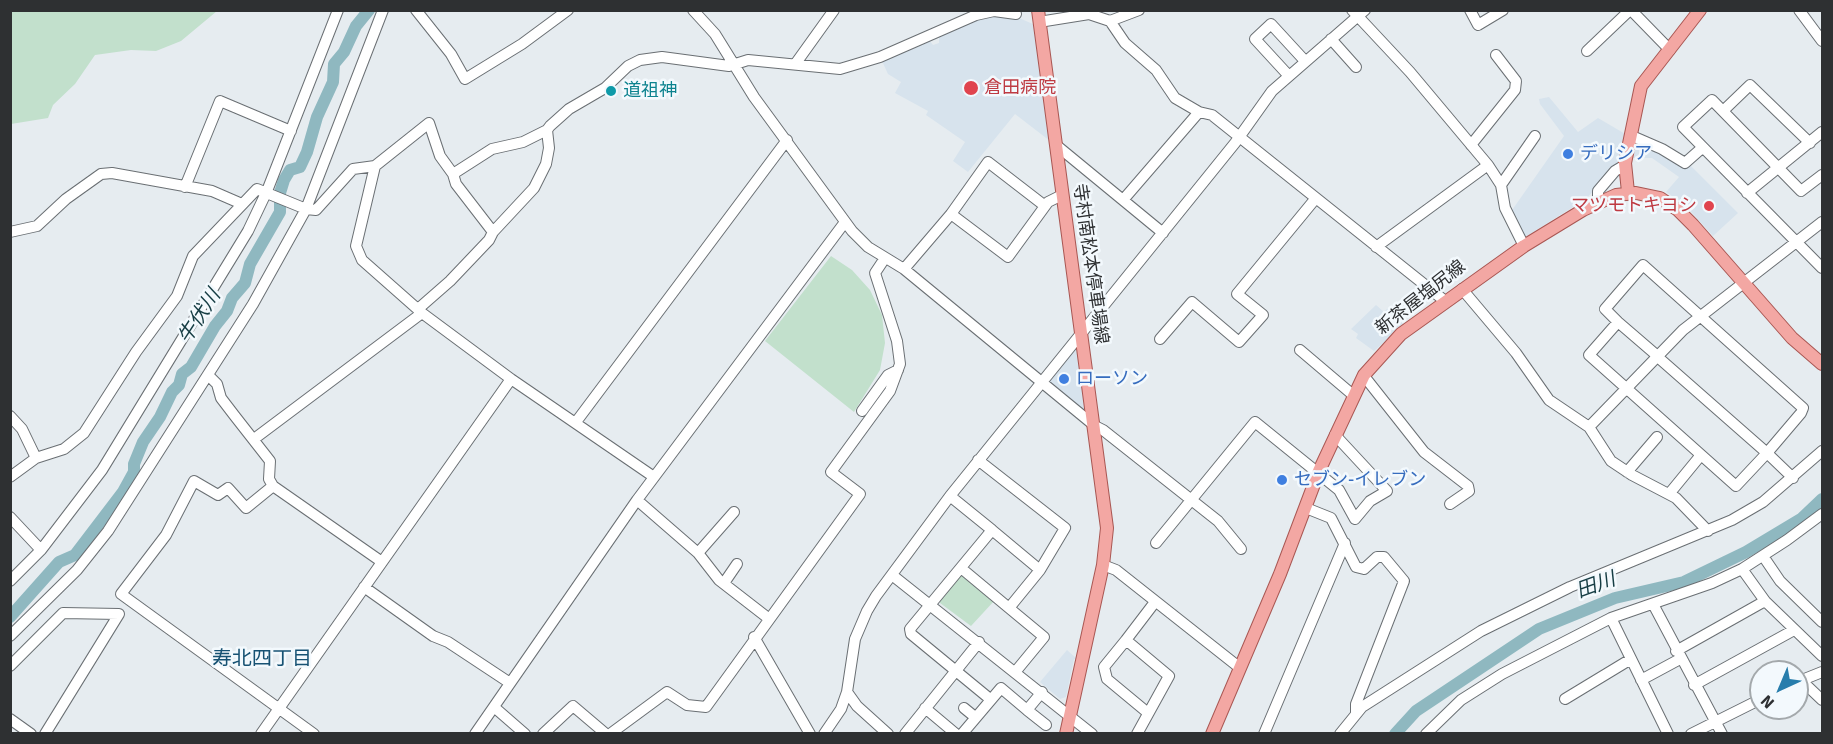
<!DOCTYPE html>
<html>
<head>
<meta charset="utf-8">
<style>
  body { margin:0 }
  #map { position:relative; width:1833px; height:744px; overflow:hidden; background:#e6ecf0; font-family:Signika,sans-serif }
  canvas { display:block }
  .frame { position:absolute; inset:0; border:12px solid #2e3032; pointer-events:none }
  .north { position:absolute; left:1749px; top:660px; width:60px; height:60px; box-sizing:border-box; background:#f3f9fd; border:2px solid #a4a9ac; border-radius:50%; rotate:224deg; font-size:16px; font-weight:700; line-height:24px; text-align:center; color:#2e3032 }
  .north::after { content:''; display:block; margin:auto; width:21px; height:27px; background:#277dac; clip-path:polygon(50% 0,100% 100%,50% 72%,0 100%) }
</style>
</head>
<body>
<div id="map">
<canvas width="1833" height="744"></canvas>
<div class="frame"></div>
<div class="north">N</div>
</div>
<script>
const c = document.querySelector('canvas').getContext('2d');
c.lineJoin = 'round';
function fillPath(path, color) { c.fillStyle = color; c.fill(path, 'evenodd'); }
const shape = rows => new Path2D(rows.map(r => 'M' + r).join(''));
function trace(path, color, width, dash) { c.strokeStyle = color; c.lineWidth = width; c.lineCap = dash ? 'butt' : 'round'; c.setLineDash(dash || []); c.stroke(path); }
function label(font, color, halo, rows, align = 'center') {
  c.font = font + ' Signika,"Noto Sans JP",sans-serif'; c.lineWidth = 5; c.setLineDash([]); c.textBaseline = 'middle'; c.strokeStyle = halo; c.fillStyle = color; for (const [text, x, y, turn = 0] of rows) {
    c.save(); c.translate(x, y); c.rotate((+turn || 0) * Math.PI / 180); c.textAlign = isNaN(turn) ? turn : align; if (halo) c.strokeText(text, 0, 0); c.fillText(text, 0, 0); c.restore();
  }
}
fillPath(shape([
  [986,15,1017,17,1035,25,1050,141,1015,114,968,172,953,161,965,142,926,115,928,111,895,93,901,82,888,74,882,61,929,40,933,45,939,43,939,35],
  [1549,97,1578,132,1598,118,1627,135,1624,157,1586,199,1522,239,1510,213,1564,136,1540,104,1539,99],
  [1638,142,1689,164,1738,213,1713,236,1684,204,1666,192,1679,177,1652,158,1632,158],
  [1376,305,1384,312,1388,308,1404,325,1374,351,1356,338,1358,334,1351,329],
  [1078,343,1086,414,1046,380],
  [1067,650,1077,659,1074,659,1066,697,1060,699,1040,682]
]), '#d7e3ed');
fillPath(shape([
  [10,11,11,10,217,11,181,41,156,51,131,50,95,55,75,84,53,105,48,118,11,124],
  [831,256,852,270,870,290,882,315,885,343,880,370,854,412,765,341],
  [959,575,963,575,995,600,971,626,940,603,940,599]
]), '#c2e0cc');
trace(shape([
  [10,617,59,562,75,555,123,492,134,472,134,464,143,442,160,417,172,392,179,385,182,374,191,367,215,326,227,311,232,298,245,283,250,264,280,212,280,193,284,180,290,170,300,167,307,152,317,117,333,82,334,64,344,52,356,26,369,10],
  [1395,734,1416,711,1539,629,1615,598,1684,582,1746,552,1801,519,1822,499]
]), '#8fb8c0', 12);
const minor = shape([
  [416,10,451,54,465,79,522,44,568,10],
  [693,10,715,34,754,97,852,231,868,247,904,269,1095,426,1103,430,1218,521,1241,549],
  [1352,10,1410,72,1488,165,1501,185,1505,208,1524,246],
  [1470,10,1478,25,1503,10],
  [1631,10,1670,50],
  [1799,10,1822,41],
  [1110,21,1125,43,1156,70,1175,98,1199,112,1212,115,1445,301],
  [1039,22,1089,14,1110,21,1139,10],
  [1331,39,1356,67],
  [1587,51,1630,10],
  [796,63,834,10],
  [1289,76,1255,39,1271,24,1305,61],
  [1723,111,1750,85,1810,143],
  [1632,136,1662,149,1685,163,1702,148],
  [1056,145,1163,233],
  [1471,145,1515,90,1516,81,1496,55],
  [375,166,356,246,362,260,422,313,511,379,654,477],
  [453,174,492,149,523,142,547,130],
  [1822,175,1801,191,1712,100,1683,127,1822,268],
  [1501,185,1535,136],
  [185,187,220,101,291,131],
  [1747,193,1822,132],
  [1123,200,1199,112],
  [1598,202,1598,191,1615,171,1625,165],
  [951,214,1008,257,1048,202,1062,195],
  [10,232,37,226,66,199,101,174,112,173,212,191,242,204],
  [1376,247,1488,165],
  [904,269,951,214,988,162,1045,206],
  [1462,289,1516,353,1549,400,1589,427,1611,461,1632,475,1676,498,1708,531],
  [418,309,450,281,489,240,493,232,534,188,546,164,549,148,547,130,550,126,569,109,605,88,628,66,640,60,662,57,729,66,748,60,840,69,880,57,976,15,994,11,1016,14,1014,10],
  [1618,322,1589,355,1736,486,1767,453,1801,413,1803,408,1643,265,1605,309,1618,322,1654,353,1660,359,1767,453,1793,478],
  [1160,339,1192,302,1239,342,1263,315,1237,294,1316,198],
  [1300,350,1353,395],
  [209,376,217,384,221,398,234,415,270,461,269,479,273,486,382,562],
  [1364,376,1424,452,1468,486,1469,491,1450,504],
  [862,411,888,375,898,370],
  [10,416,22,429,36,458],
  [576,422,787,140],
  [1589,427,1683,330,1822,222],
  [254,439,422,313],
  [978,460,1065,528,1040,570,1009,608,1044,637,1016,671],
  [1627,472,1657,437],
  [10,477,36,458,64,449,84,433,136,352,177,296,193,256,257,189,306,209,316,210,353,169,375,166,429,123,440,156,453,174,456,184,493,232],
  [273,486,246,508,228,488,218,495,194,481,166,535,121,594,314,734],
  [1669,494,1701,455],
  [950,496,992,530],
  [637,500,698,553,719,580,768,618],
  [1306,508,1331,518,1356,567,1364,569,1377,557,1384,557,1404,581,1356,704,1356,712],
  [10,517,41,550],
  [1156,543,1255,422,1339,490,1355,519,1370,501,1387,491,1335,435],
  [698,553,734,512],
  [1763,556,1780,581,1822,622],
  [1103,565,1116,570,1240,668],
  [961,568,1009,608],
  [1742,569,1765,601,1822,656],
  [892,575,1092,734],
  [10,581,41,550,102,470,248,231,267,191,338,10],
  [724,583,737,564],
  [364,587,433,636,448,642,510,683],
  [1653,604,1722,734],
  [1611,618,1668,734],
  [10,636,77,570,108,531,253,304,306,209,383,10],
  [754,637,810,734],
  [1126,640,1104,667,1107,679,1148,713],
  [1676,651,1765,601],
  [10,666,63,613,119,614,45,734],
  [1641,680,1680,659],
  [1801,680,1822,700],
  [1797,682,1822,672],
  [1694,685,1794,630],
  [847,692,857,706,888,734],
  [990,699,911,634,910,629,992,530,1040,570],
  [1565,699,1631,659],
  [494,707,525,734],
  [925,708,956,734],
  [964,708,975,717],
  [1027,710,1046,725],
  [10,719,31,734],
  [261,734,511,379],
  [475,734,637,500,845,222],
  [543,734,573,706,606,734],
  [610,734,667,692,687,705,706,707,860,494,831,472,890,391,900,364,897,341,875,273,885,258],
  [824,734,841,709,847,692,855,639,867,611,876,596,950,496,1235,143,1272,91,1365,10],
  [905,734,979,642],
  [962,734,1001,688,1027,710,1042,692],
  [1137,734,1169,676,1126,640,1155,602],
  [1264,734,1345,543],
  [1340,734,1362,707,1481,631,1570,587,1732,520,1763,502,1822,451],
  [1426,734,1461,700,1502,674,1611,618,1712,583,1742,569,1787,540,1822,514],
  [1691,734,1761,699]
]);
const major = shape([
  [1038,10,1107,528,1103,565,1066,734],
  [1628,192,1625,163,1641,86,1700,10],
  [1212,734,1280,574,1319,471,1364,375,1401,334,1524,246,1583,210,1616,195,1636,193,1660,198,1678,210,1693,225,1792,338,1822,364]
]);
trace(minor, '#6a6f73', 12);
trace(major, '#a95753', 14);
trace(minor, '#fff', 10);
trace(major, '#f3a7a3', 12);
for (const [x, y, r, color] of [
  [971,88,8,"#e0444e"],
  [611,91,6,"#0f9aa8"],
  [1568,154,6,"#3f7fe0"],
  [1709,206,6,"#e0444e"],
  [1064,379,6,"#3f7fe0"],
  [1282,480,6,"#3f7fe0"]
]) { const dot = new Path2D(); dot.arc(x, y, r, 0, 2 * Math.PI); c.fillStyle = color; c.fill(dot); trace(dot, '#f3f9fd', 2); }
label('18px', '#be3a42', '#f3f9fd', [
  ["倉田病院",984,88],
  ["マツモトキヨシ",1697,206,"right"]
], 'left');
label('18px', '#0d838f', '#f3f9fd', [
  ["道祖神",623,91]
], 'left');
label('18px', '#366cbe', '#f3f9fd', [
  ["デリシア",1580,154],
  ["ローソン",1076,379],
  ["セブン-イレブン",1294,480]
], 'left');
label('18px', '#2e3032', '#f3f9fd', [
  ["寺村南松本停車場線",1090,264,82],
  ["新茶屋塩尻線",1421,298,-38]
]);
label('italic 20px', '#163d44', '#f3f9fd', [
  ["牛伏川",200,317,-57],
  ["田川",1596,586,-20]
]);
label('20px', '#175273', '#f3f9fd', [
  ["寿北四丁目",262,660]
]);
</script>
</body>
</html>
